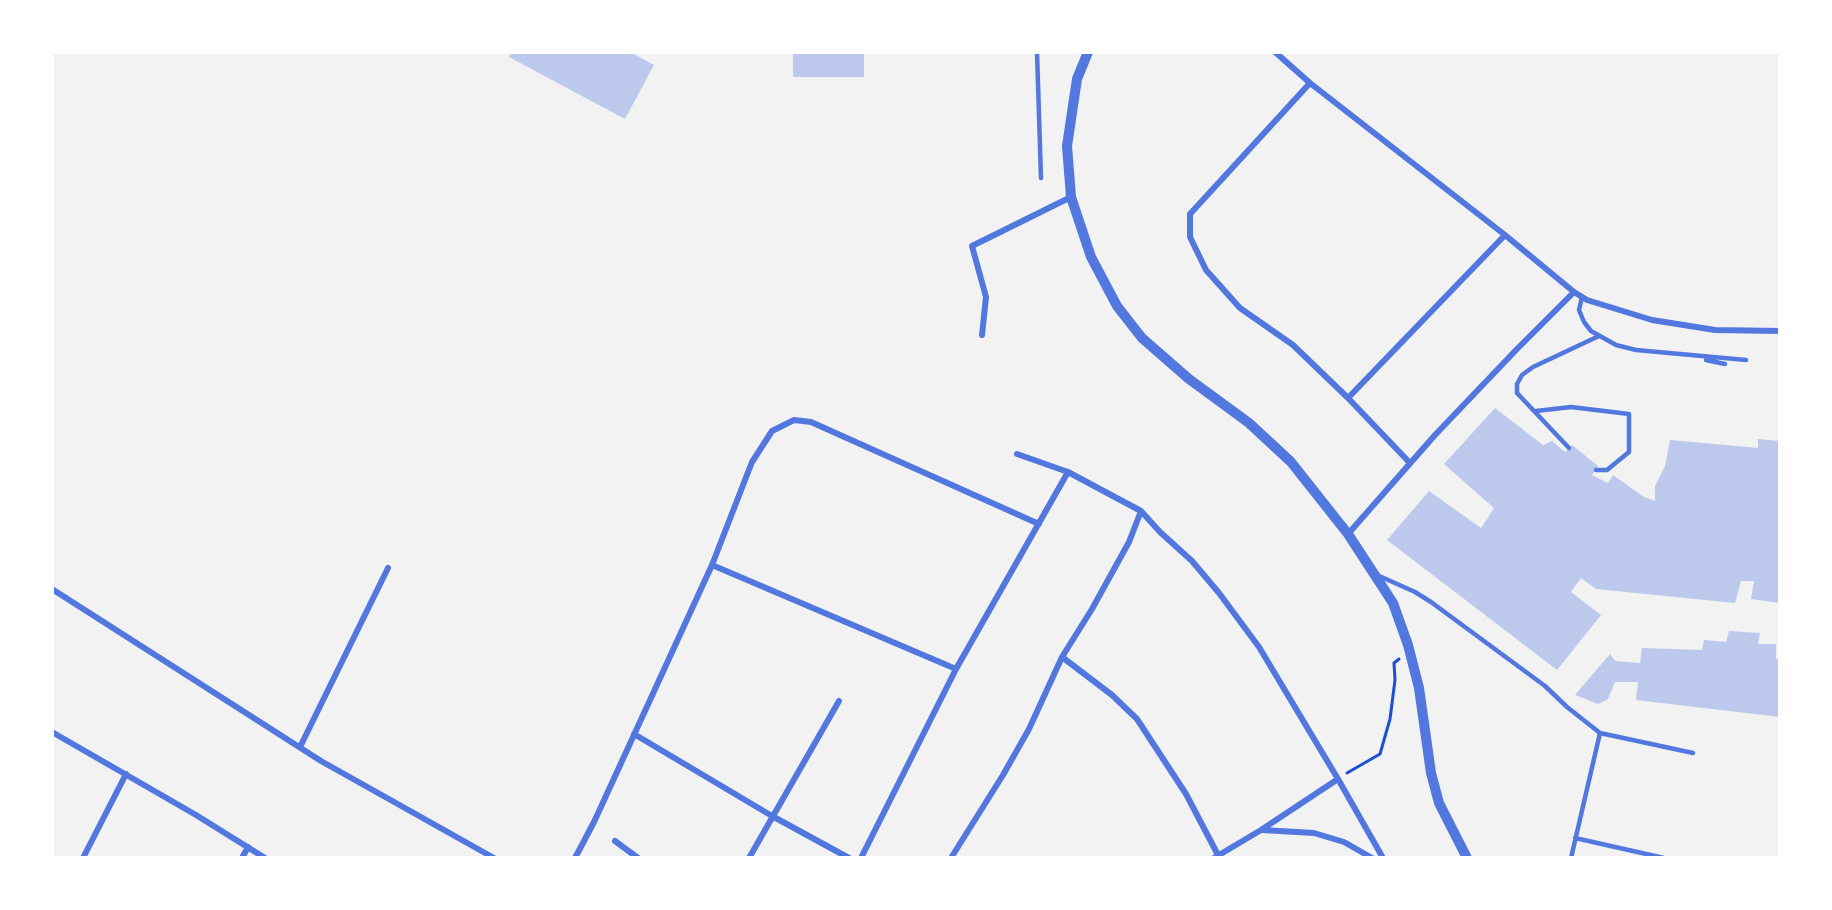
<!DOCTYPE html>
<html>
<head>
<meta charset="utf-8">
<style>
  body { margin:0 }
  #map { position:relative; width:1832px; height:910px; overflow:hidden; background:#f2f2f2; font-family:Overpass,sans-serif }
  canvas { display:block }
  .frame { position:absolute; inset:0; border:54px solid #fff; pointer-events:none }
</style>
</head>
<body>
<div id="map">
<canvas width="1832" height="910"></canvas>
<div class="frame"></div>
</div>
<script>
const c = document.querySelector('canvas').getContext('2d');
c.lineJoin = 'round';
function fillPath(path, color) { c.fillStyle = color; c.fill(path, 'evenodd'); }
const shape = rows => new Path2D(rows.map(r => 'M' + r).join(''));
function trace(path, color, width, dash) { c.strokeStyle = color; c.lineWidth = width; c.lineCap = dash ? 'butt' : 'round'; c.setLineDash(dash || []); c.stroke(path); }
fillPath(shape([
  [512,52,630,52,654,65,625,119,509,57],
  [793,52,864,52,864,77,793,77],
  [1495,408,1543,445,1552,441,1565,452,1572,445,1598,466,1592,475,1608,483,1613,475,1644,497,1655,501,1655,486,1665,466,1670,440,1758,448,1758,439,1780,441,1780,603,1751,599,1754,581,1741,581,1735,603,1596,589,1581,578,1571,592,1601,615,1557,670,1387,540,1429,491,1481,528,1494,508,1444,464],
  [1729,631,1760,633,1758,644,1776,644,1776,659,1780,659,1780,717,1636,700,1638,682,1615,682,1608,699,1598,704,1575,695,1610,654,1615,661,1640,663,1642,648,1702,650,1704,640,1726,642]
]), '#bdc9ec');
trace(shape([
  [1347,773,1380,754,1390,719,1395,680,1394,663,1399,659]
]), '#1d4ed8', 3);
trace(shape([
  [1037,52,1041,178],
  [1582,297,1579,310,1584,322,1591,331,1616,345,1636,350,1746,360],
  [1706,360,1725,364],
  [1536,411,1571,407,1629,414,1629,452,1607,470,1596,470],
  [1569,448,1517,393,1517,384,1522,375,1533,367,1599,336],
  [1377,575,1415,592,1431,602,1545,686,1567,707,1600,733,1693,753],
  [1575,838,1664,858],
  [1571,858,1600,733]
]), '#5277de', 4.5);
trace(shape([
  [1275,52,1310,83,1505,235,1574,292,1587,300,1652,320,1715,330,1780,331],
  [1310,83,1190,214,1190,237,1206,270,1240,308,1293,345,1348,398,1409,462],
  [982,335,986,297,972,246,1071,197],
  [1348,398,1505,235],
  [1017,454,1068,472,1141,511,1160,532,1192,561,1219,593,1259,647,1338,779,1383,858],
  [1348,534,1435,435,1517,349,1574,292],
  [712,565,956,669],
  [52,589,321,761,494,858],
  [1062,657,1112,695,1137,719,1186,794,1218,855],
  [52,732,196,815,265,858],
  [634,734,772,816,849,858],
  [300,747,388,568],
  [1262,830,1314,833,1344,842,1372,858],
  [615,841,638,858],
  [83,858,126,774],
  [242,858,248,847],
  [575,858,594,822,712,565,752,462,772,431,794,420,811,422,1039,524],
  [749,858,839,701],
  [861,858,956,669,1068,472],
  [951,858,1003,775,1029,729,1062,657,1092,609,1129,542,1141,511],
  [1214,858,1261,830,1338,779]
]), '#5277de', 6);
trace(shape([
  [1088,52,1077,79,1067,146,1071,197,1091,257,1117,306,1142,338,1189,379,1249,423,1291,462,1348,534,1393,603,1408,645,1419,688,1431,773,1439,803,1467,858]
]), '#5277de', 10);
</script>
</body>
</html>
